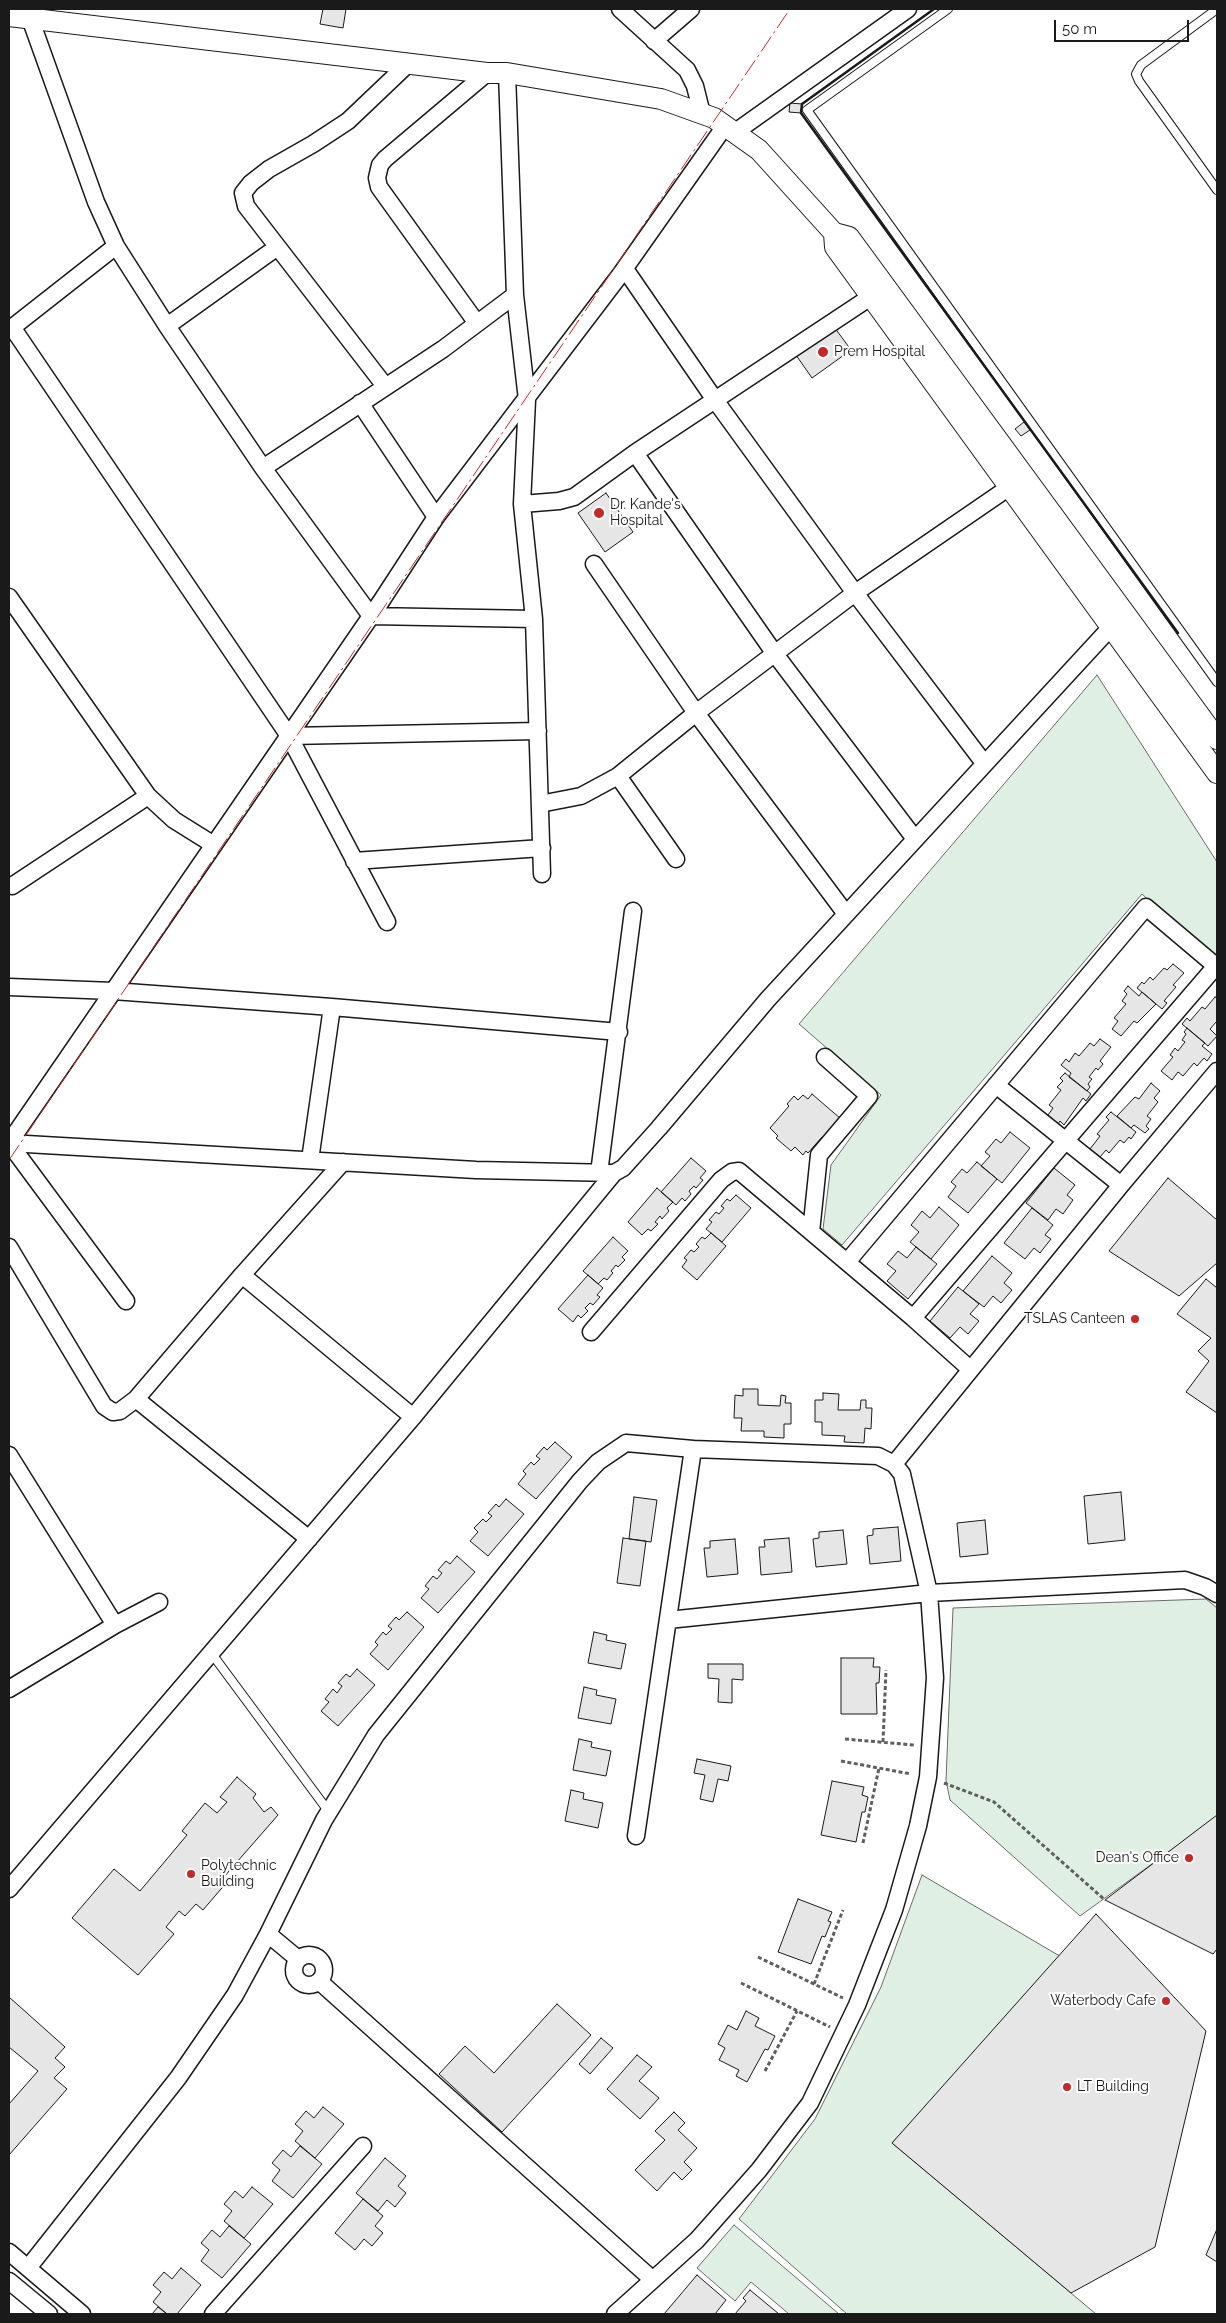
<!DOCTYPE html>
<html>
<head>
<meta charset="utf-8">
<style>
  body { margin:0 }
  #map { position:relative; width:1226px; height:2323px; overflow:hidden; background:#fff; font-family:Raleway,sans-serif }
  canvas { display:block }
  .frame { position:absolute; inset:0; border:10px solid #1a1a1a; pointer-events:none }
  .scale { position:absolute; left:1054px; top:20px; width:135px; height:22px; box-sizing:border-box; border:2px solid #1a1a1a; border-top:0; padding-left:6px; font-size:15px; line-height:18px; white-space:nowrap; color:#1a1a1a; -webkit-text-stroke:4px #fff; paint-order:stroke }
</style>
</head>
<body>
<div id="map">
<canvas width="1226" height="2323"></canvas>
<div class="frame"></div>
<div class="scale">50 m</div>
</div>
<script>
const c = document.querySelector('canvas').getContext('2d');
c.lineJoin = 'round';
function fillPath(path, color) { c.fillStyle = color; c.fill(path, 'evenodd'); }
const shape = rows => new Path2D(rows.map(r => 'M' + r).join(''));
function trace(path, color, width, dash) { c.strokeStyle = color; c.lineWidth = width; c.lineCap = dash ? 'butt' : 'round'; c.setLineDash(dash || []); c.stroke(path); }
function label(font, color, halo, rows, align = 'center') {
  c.font = font + ' Raleway,sans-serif'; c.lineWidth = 4; c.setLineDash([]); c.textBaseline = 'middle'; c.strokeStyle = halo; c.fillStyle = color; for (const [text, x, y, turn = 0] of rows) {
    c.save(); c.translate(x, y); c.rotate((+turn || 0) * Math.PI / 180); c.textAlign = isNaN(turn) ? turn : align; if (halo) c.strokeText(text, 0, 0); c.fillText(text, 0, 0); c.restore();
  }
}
const green = shape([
  [1097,675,1217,862,1217,963,1142,894,842,1245,823,1229,831,1165,881,1095,799,1024,1097,675],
  [1206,1599,1217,1608,1217,1817,1080,1916,950,1800,946,1780,953,1608,1206,1599],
  [922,1875,1063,1958,892,2143,1096,2314,847,2314,739,2219,815,2119,881,1987,922,1875],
  [734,2225,839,2314,789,2314,751,2282,735,2301,697,2268,734,2225]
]);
fillPath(green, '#e0efe3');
trace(green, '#6a6a6a', 1);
const building = shape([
  [323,9,346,9,343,28,320,24,323,9],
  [790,103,802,104,801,113,789,112,790,103],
  [829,320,851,350,812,378,791,348,829,320],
  [1024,422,1030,430,1021,436,1015,429,1024,422],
  [606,493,633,532,605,552,578,513,606,493],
  [1173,964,1184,973,1173,985,1176,987,1164,1001,1167,1003,1162,1009,1137,988,1142,982,1144,984,1150,977,1153,980,1164,968,1167,970,1173,964],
  [1128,986,1139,996,1142,992,1156,1004,1137,1023,1134,1021,1121,1036,1112,1029,1118,1021,1114,1018,1126,1004,1122,1001,1127,994,1124,991,1128,986],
  [1215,997,1217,998,1217,1021,1210,1029,1217,1036,1208,1046,1182,1024,1187,1018,1190,1021,1202,1007,1205,1009,1215,997],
  [1187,1028,1205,1043,1202,1046,1212,1054,1207,1061,1204,1058,1197,1066,1194,1063,1183,1076,1178,1072,1172,1080,1161,1071,1173,1057,1170,1055,1175,1048,1178,1051,1185,1042,1182,1040,1186,1034,1184,1032,1187,1028],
  [1100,1039,1111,1047,1100,1061,1103,1064,1098,1070,1096,1068,1089,1077,1092,1079,1088,1084,1090,1087,1087,1091,1069,1077,1071,1073,1061,1065,1066,1059,1069,1062,1075,1053,1079,1056,1090,1043,1094,1046,1100,1039],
  [1065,1073,1091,1094,1086,1101,1083,1098,1064,1125,1060,1121,1058,1124,1048,1115,1053,1108,1049,1105,1061,1090,1057,1087,1063,1081,1060,1078,1065,1073],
  [1151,1083,1160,1091,1154,1098,1158,1102,1147,1116,1151,1119,1146,1126,1149,1129,1145,1133,1134,1125,1131,1128,1117,1116,1135,1097,1139,1099,1151,1083],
  [812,1094,841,1119,834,1148,822,1137,808,1153,806,1151,803,1155,795,1147,791,1151,776,1138,778,1136,770,1128,789,1106,787,1104,794,1096,798,1100,803,1095,808,1099,812,1094],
  [1111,1112,1136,1132,1131,1139,1129,1137,1124,1143,1120,1140,1109,1153,1106,1150,1100,1157,1090,1149,1100,1136,1097,1134,1109,1120,1106,1117,1111,1112],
  [1010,1132,1030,1148,1002,1183,981,1166,990,1156,985,1152,996,1139,1001,1143,1010,1132],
  [691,1158,706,1171,700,1178,703,1180,696,1188,694,1186,689,1191,691,1194,685,1201,682,1198,676,1205,661,1192,691,1158],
  [977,1162,997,1179,968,1213,948,1197,956,1186,951,1182,962,1169,967,1173,977,1162],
  [1054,1168,1075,1185,1067,1195,1073,1200,1063,1214,1056,1209,1048,1220,1026,1203,1054,1168],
  [1168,1178,1217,1220,1217,1263,1179,1296,1109,1251,1168,1178],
  [657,1188,673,1202,667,1208,669,1211,662,1219,660,1216,655,1222,658,1224,651,1231,648,1229,642,1235,628,1222,657,1188],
  [736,1195,751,1208,722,1242,706,1229,712,1222,709,1220,716,1212,719,1214,724,1208,721,1206,727,1199,730,1201,736,1195],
  [939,1207,959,1225,931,1259,910,1242,919,1232,911,1225,922,1211,930,1218,939,1207],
  [1032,1208,1053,1225,1045,1235,1051,1239,1040,1253,1034,1248,1025,1259,1004,1243,1032,1208],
  [711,1233,726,1246,697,1280,682,1267,687,1260,684,1258,691,1250,694,1252,699,1247,696,1244,702,1237,705,1239,711,1233],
  [613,1237,628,1251,622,1257,625,1260,618,1267,616,1265,611,1271,613,1273,607,1280,604,1278,598,1284,583,1271,613,1237],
  [916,1247,937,1264,908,1299,887,1281,896,1271,887,1264,898,1251,907,1258,916,1247],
  [992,1256,1012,1273,1004,1283,1012,1290,1001,1303,993,1296,984,1307,963,1291,992,1256],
  [588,1275,603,1288,597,1295,600,1297,593,1305,590,1303,585,1308,588,1311,581,1318,578,1315,573,1322,558,1309,588,1275],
  [1206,1279,1217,1288,1217,1413,1186,1392,1209,1361,1198,1351,1211,1338,1177,1314,1206,1279],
  [958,1287,979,1304,970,1314,979,1321,968,1334,960,1327,950,1338,930,1321,958,1287],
  [743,1389,758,1389,758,1405,780,1406,781,1395,786,1396,785,1403,791,1403,791,1424,784,1424,784,1438,764,1437,764,1431,741,1431,742,1418,734,1418,735,1395,743,1396,743,1389],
  [823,1393,839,1394,838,1410,860,1410,861,1400,866,1400,866,1408,872,1408,871,1429,865,1428,864,1443,844,1442,845,1436,822,1435,822,1422,815,1422,815,1400,823,1400,823,1393],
  [555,1442,572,1457,536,1499,518,1484,526,1474,523,1471,531,1462,534,1465,540,1459,536,1456,544,1447,547,1450,555,1442],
  [1121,1492,1125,1540,1088,1544,1084,1496,1121,1492],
  [634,1497,657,1500,651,1542,629,1539,634,1497],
  [506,1499,524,1514,488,1556,470,1541,478,1532,474,1528,483,1519,486,1522,492,1516,488,1513,496,1504,499,1507,506,1499],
  [985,1520,988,1554,960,1557,957,1523,985,1520],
  [898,1527,901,1561,870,1564,867,1536,873,1535,873,1529,898,1527],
  [843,1530,847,1564,816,1567,813,1539,819,1538,819,1532,843,1530],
  [623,1538,646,1541,640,1586,617,1583,623,1538],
  [789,1538,792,1572,761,1575,759,1547,765,1547,764,1540,789,1538],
  [735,1539,738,1574,707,1577,704,1548,710,1548,710,1541,735,1539],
  [457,1556,475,1572,438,1613,421,1598,429,1589,425,1586,433,1576,437,1579,442,1573,438,1570,446,1561,450,1564,457,1556],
  [407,1612,424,1627,388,1670,370,1654,378,1645,375,1642,383,1632,386,1635,392,1629,388,1626,396,1617,399,1620,407,1612],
  [594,1632,607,1635,606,1640,626,1644,621,1669,588,1663,594,1632],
  [841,1658,874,1658,873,1667,880,1667,879,1683,876,1683,877,1714,841,1714,841,1658],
  [708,1664,743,1664,743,1680,732,1679,732,1703,718,1702,719,1679,708,1678,708,1664],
  [357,1669,375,1685,338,1726,321,1711,329,1702,325,1699,333,1689,337,1693,342,1686,338,1683,346,1674,350,1677,357,1669],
  [584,1687,597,1690,596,1695,616,1699,611,1724,578,1718,584,1687],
  [579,1739,592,1742,591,1747,611,1751,606,1776,573,1770,579,1739],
  [697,1759,731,1766,728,1781,718,1779,713,1802,700,1799,705,1775,694,1773,697,1759],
  [237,1777,256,1794,253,1798,264,1812,271,1807,278,1815,223,1878,227,1882,203,1910,196,1904,185,1916,179,1911,166,1927,174,1934,138,1975,72,1918,114,1869,140,1891,187,1835,182,1831,205,1803,217,1813,227,1802,220,1797,237,1777],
  [832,1781,864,1787,862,1795,868,1797,865,1812,862,1812,856,1842,821,1835,832,1781],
  [571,1790,584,1793,583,1799,603,1803,598,1828,565,1821,571,1790],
  [1217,1815,1217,1949,1213,1954,1105,1900,1217,1815],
  [798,1899,832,1912,828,1921,831,1922,825,1937,822,1936,811,1964,778,1952,798,1899],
  [1096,1914,1206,2031,1155,2247,1071,2293,892,2143,1096,1914],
  [9,1997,65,2047,55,2058,65,2067,54,2078,67,2089,9,2155,9,2104,38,2071,9,2047,9,1997],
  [557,2004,591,2035,502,2132,439,2074,465,2046,494,2073,557,2004],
  [746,2011,759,2018,755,2026,775,2036,768,2050,765,2049,747,2082,736,2076,739,2070,719,2060,725,2048,718,2044,728,2025,737,2030,746,2011],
  [601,2038,613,2048,590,2074,579,2064,601,2038],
  [637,2055,652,2067,639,2081,659,2098,640,2119,607,2089,637,2055],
  [323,2107,344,2124,315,2158,295,2141,303,2131,295,2124,306,2111,314,2118,323,2107],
  [674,2112,685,2123,678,2130,697,2148,684,2162,692,2170,682,2180,674,2172,657,2191,635,2170,665,2140,655,2131,674,2112],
  [300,2146,322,2164,293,2198,272,2181,280,2170,272,2163,283,2150,291,2157,300,2146],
  [385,2158,406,2176,398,2186,406,2193,395,2207,387,2200,378,2211,356,2193,385,2158],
  [252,2187,273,2204,244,2238,224,2221,232,2211,224,2204,235,2191,243,2198,252,2187],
  [363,2199,383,2216,375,2226,383,2233,372,2246,364,2239,355,2250,335,2233,363,2199],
  [229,2226,251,2244,222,2278,201,2261,209,2250,201,2243,212,2230,220,2237,229,2226],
  [1217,2229,1217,2262,1206,2255,1217,2229],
  [181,2268,201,2285,177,2314,167,2314,153,2302,161,2292,153,2285,164,2272,172,2279,181,2268],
  [697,2275,726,2300,715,2314,664,2314,697,2275],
  [750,2290,779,2314,735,2314,746,2301,743,2298,750,2290],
  [158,2307,167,2314,152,2314,158,2307]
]);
fillPath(building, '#e6e6e6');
trace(building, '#1a1a1a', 1);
const service = shape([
  [948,9,807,110,1217,682],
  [1217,9,1141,65,1136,74,1139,81,1217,190],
  [212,1654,329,1812]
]);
const minor = shape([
  [620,9,687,70,695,86,702,114],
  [30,18,96,202,116,246,167,326,263,468,371,616,534,619],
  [654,41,691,9],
  [507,73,515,295,527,400,522,504,534,619,542,874],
  [734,133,908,9],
  [625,269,715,400,855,593,984,763],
  [476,322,379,187,377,178,380,165,385,159,487,73],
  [167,326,276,248],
  [12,327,289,736,387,922],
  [9,330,116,246],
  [385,386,246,206,243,193,251,183,269,169,313,144,348,121,409,63],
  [360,403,436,517],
  [635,453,775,654,915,839],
  [263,468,443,349,515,295],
  [522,504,559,501,574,497,635,453,872,296],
  [594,564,696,713,846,914],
  [9,597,148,796,174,820,214,845],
  [289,736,538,731],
  [618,776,676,859],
  [540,804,581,796,618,776,696,713,855,593,1011,486],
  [354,861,542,848],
  [12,886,148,796],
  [9,987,113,991,332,1007,619,1032],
  [996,1085,1121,1185],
  [9,1143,380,603,436,517,620,275,725,126],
  [9,1143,476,1170,614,1173],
  [9,1143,126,1301],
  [310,1160,332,1007],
  [343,1162,242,1275,413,1417],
  [599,1173,633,911],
  [811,1232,819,1155,869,1096,825,1057],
  [9,1247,104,1406,113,1412,120,1411,136,1399,242,1275],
  [847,1262,1146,907,1217,967],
  [913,1318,1216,966],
  [591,1332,721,1180,732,1172,739,1171,913,1318,970,1369],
  [136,1399,309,1539],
  [9,1455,115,1625],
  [894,1464,1121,1185,1217,1071],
  [668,1620,929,1593,1185,1580,1205,1587,1217,1594],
  [9,1689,115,1625,159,1602],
  [636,1836,693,1449],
  [9,1889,413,1417,614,1173,623,1168,659,1128,768,999,1112,626],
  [268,1934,298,1959],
  '294 1970a15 15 0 1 1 30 0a15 15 0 1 1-30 0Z',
  [320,1982,653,2280],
  [9,2252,82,2314],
  [28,2268,178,2078,235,1995,268,1934,324,1820,376,1735,580,1481,598,1462,626,1443,693,1449,878,1456,894,1464,902,1474,929,1593,935,1678,928,1777,918,1826,894,1910,857,2005,810,2103,759,2170,697,2240,615,2314],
  [9,2281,49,2314],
  [213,2314,363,2146]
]);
const tertiary = shape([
  [9,16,487,73,507,73,661,99,714,118,759,150,834,233,849,237,1217,739],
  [834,233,835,247,1217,773]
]);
trace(service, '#1a1a1a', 10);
trace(minor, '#1a1a1a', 19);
trace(tertiary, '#1a1a1a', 22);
trace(shape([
  [845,1739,914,1745],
  [883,1742,886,1670],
  [841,1761,911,1774],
  [944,1783,994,1802,1105,1900],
  [863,1843,879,1768],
  [758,1957,843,1998],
  [741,1983,830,2027],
  [814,1984,843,1910],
  [765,2071,797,2011]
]), '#5f5f5f', 3, [4, 2.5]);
trace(service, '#fff', 8);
trace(minor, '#fff', 16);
trace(tertiary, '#fff', 20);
trace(shape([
  [934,9,802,104,801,113,1178,633]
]), '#1a1a1a', 2.5);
trace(shape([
  [9,1160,790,9]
]), '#c62828', 1, [18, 4, 2.5, 4]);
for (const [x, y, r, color] of [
  [823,352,6,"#c62828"],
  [599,513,6,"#c62828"],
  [1135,1319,5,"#c62828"],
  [1189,1858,5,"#c62828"],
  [191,1874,5,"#c62828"],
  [1166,2001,5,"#c62828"],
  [1067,2087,5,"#c62828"]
]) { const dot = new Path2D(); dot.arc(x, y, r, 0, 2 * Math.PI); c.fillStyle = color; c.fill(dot); trace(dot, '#fff', 2); }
label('14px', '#1a1a1a', '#fff', [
  ["Prem Hospital",834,352],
  ["Dr. Kande's",610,505],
  ["Hospital",610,521],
  ["TSLAS Canteen",1125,1319,"right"],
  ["Dean's Office",1179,1858,"right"],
  ["Polytechnic",201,1866],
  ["Building",201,1882],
  ["Waterbody Cafe",1156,2001,"right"],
  ["LT Building",1077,2087]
], 'left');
</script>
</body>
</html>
